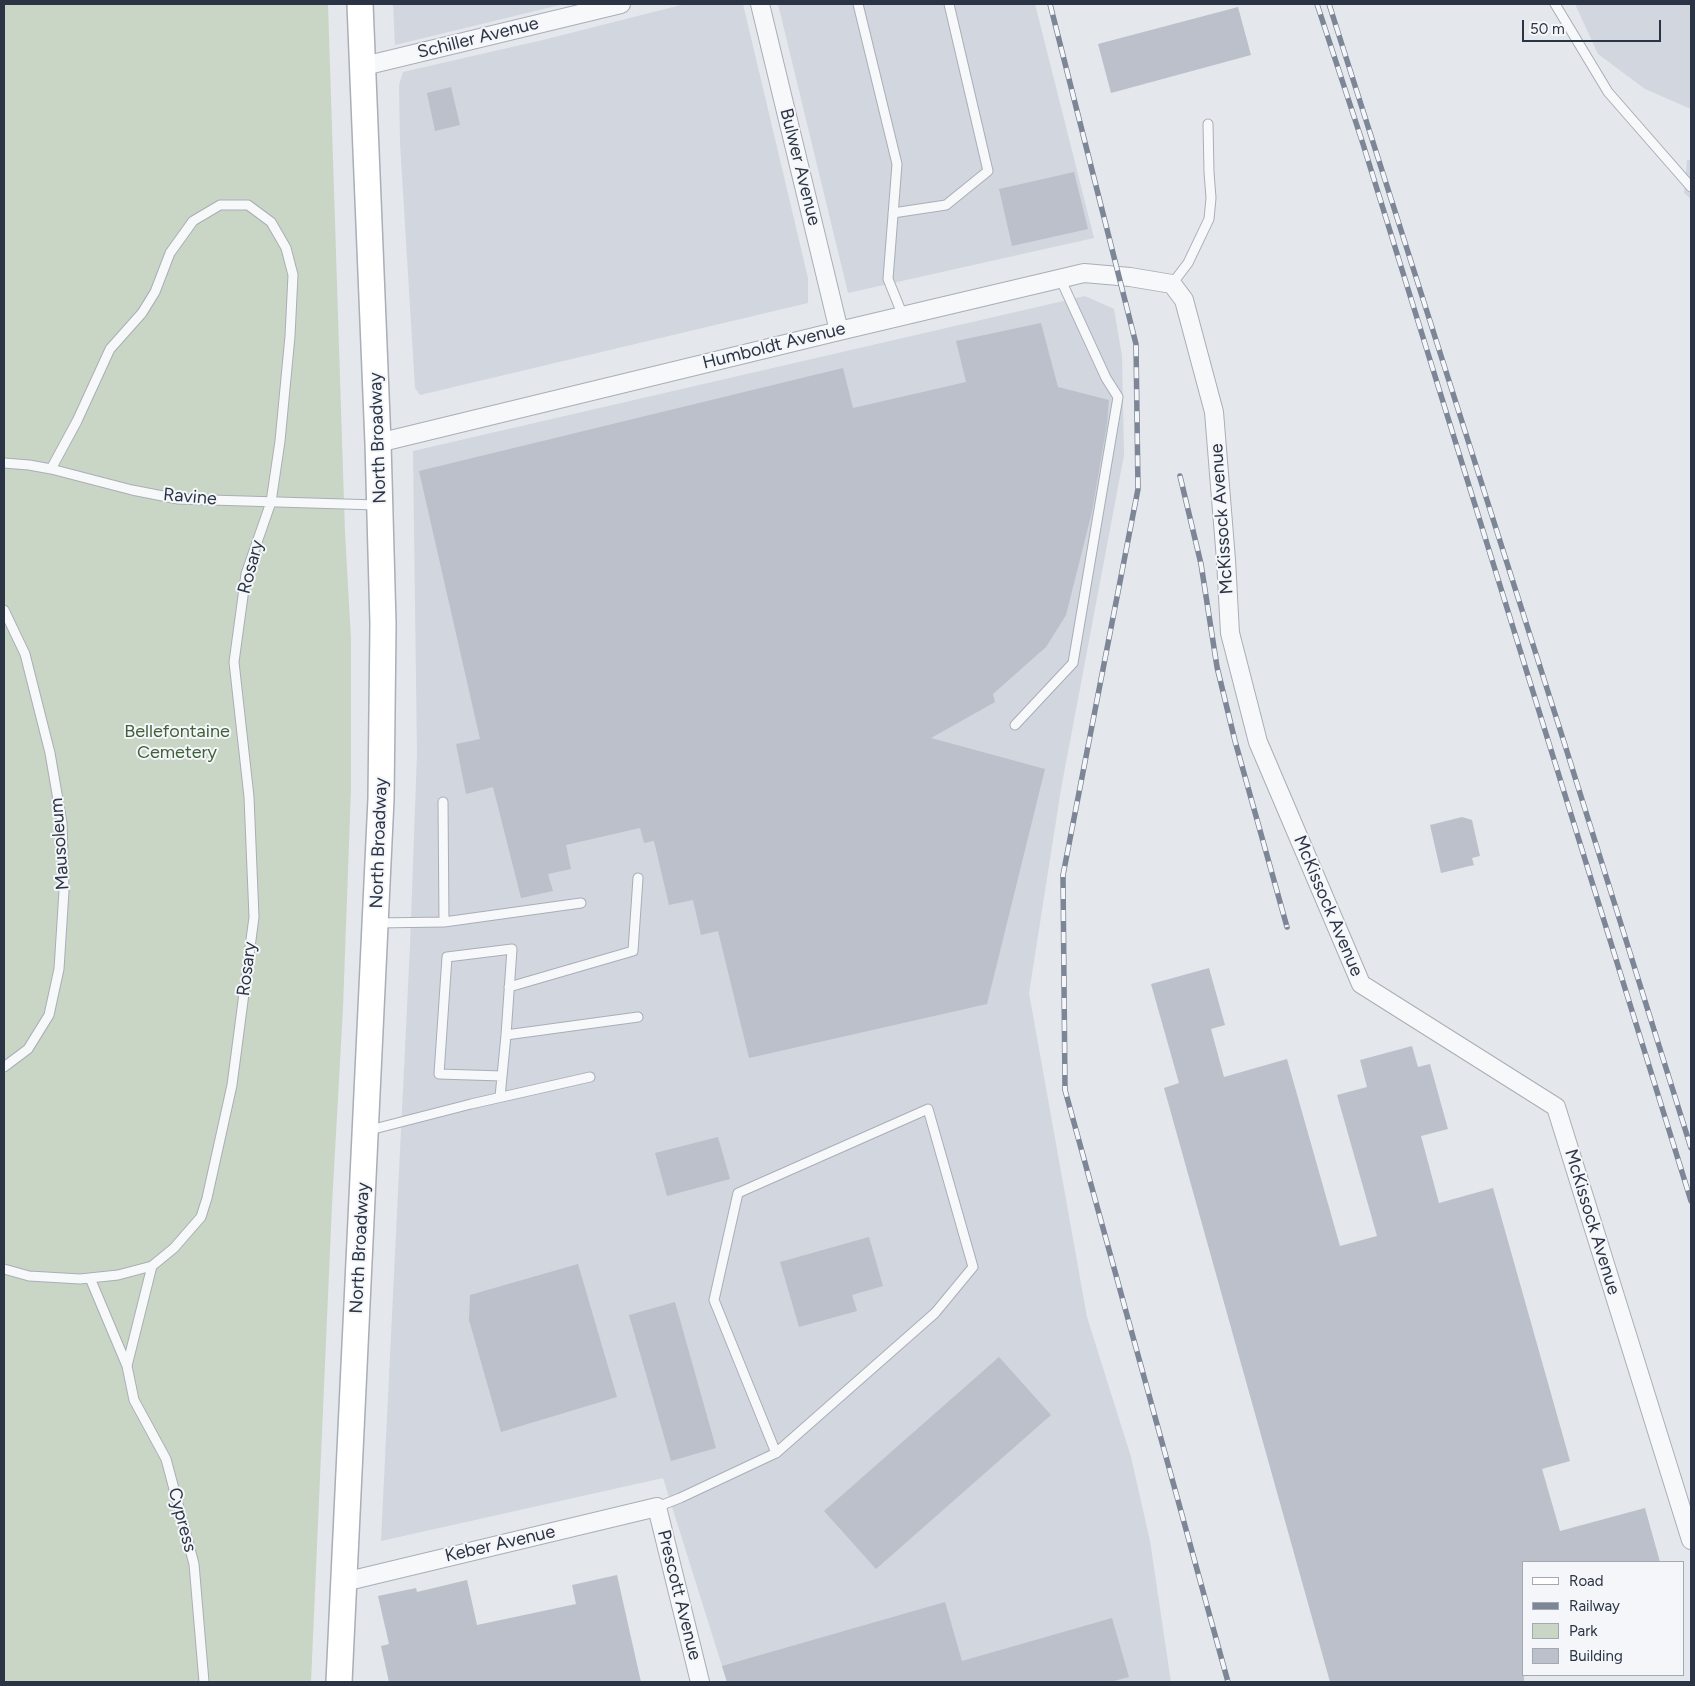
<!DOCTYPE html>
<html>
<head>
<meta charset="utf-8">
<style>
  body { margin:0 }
  #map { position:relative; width:1695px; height:1686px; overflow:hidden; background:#e4e7ec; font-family:Figtree,sans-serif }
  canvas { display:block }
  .frame { position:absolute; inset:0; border:5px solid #2b3445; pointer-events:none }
  .legend { position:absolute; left:1522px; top:1561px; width:162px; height:115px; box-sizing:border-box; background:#f4f6f9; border:1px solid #a4a8b1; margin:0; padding:6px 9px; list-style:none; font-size:15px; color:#2b3445 }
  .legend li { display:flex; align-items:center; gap:10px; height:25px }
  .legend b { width:25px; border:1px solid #a4a8b1 }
  .scale { position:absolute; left:1522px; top:20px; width:139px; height:22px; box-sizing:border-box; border:2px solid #2b3445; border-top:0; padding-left:6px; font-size:15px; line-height:18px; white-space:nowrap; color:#2b3445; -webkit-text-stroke:4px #f4f6f9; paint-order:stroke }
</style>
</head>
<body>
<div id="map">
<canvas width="1695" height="1686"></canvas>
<div class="frame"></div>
<ul class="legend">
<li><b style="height:6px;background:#fff"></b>Road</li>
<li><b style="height:6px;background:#7d8696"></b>Railway</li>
<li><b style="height:14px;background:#c9d6c5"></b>Park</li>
<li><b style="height:14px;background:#bbc0ca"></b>Building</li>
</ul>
<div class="scale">50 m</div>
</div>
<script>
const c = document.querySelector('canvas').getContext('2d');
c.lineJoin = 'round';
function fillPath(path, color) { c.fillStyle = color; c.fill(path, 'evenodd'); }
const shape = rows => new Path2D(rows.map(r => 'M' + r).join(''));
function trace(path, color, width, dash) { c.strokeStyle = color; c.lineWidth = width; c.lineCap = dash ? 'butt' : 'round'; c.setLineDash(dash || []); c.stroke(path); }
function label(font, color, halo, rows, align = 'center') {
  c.font = font + ' Figtree,sans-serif'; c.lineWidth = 4; c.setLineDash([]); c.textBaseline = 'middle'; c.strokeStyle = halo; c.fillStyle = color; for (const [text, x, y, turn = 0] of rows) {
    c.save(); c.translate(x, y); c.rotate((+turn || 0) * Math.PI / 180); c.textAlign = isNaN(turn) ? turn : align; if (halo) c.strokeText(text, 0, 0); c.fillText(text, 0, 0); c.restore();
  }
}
fillPath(shape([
  [393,4,564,4,395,45],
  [685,4,743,4,808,278,808,303,420,395,415,388,400,143,399,85,403,72,547,39],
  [778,4,1035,4,1094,238,848,293],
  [1575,4,1691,4,1691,109,1645,89,1598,54],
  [1687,160,1691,160,1691,199,1684,193],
  [1085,296,1114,309,1122,356,1124,455,1061,789,1029,993,1087,1317,1131,1457,1150,1541,1171,1682,727,1682,663,1478,381,1541,410,946,417,754,413,451]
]), '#d2d6de');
fillPath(shape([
  [4,4,328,4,345,533,351,639,351,789,343,1008,332,1205,311,1682,4,1682]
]), '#c9d6c5');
fillPath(shape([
  [1238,7,1251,55,1111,93,1098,44],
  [451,87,460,125,435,131,427,93],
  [1074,172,1088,229,1012,246,999,189],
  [1041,323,1058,387,1109,400,1107,424,1092,512,1066,615,1046,647,993,694,995,702,931,738,1045,769,987,1004,749,1058,718,931,701,935,693,900,669,905,654,841,644,843,640,828,566,845,571,869,548,874,553,891,521,898,493,787,466,794,456,744,480,739,419,471,843,368,853,408,966,382,956,341],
  [1462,817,1472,820,1480,856,1472,858,1474,865,1441,873,1430,825],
  [1209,968,1225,1025,1211,1029,1224,1077,1287,1059,1340,1246,1377,1236,1337,1095,1367,1087,1360,1060,1412,1046,1418,1067,1430,1064,1448,1129,1421,1136,1439,1203,1493,1188,1570,1461,1542,1469,1560,1531,1645,1508,1660,1562,1524,1562,1524,1682,1330,1682,1164,1088,1179,1083,1151,984],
  [718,1137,730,1179,667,1196,655,1153],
  [869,1237,883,1286,852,1295,857,1311,799,1327,780,1262],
  [578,1264,617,1397,501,1432,469,1320,470,1295],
  [675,1302,716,1448,671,1461,629,1315],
  [999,1357,1051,1415,876,1569,824,1511],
  [617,1575,641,1682,389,1682,381,1646,389,1644,378,1596,416,1588,417,1592,467,1580,477,1625,576,1604,572,1585],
  [945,1602,962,1661,1112,1618,1129,1677,1110,1682,727,1682,722,1666]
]), '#bbc0ca');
const service = shape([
  [858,4,897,164,888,279,903,316],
  [1555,4,1608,92,1691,187],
  [893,213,946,205,988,171,949,4],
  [1172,284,1188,263,1209,219,1211,198,1209,172,1208,124],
  [4,463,29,465,51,469,132,490,178,499,377,505],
  [4,610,25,654,50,753,62,823,64,891,59,969,49,1015,28,1049,4,1067],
  [1015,725,1073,663,1118,397,1106,378,1060,278],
  [443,802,444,922],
  [376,923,444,922,581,903],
  [509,987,633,951,638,878],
  [506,1035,638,1017],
  [500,1097,506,1035,512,949,447,957,439,1074,502,1076],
  [366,1131,471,1104,590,1077],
  [152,1266,127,1366,134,1400,166,1459,194,1564,204,1682],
  [4,1269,29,1276,80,1279,118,1275,152,1266,174,1248,201,1217,207,1198,232,1085,254,917,249,797,234,662,246,574,271,502,280,441,290,336,293,275,286,248,271,222,248,205,220,205,193,221,170,253,155,292,142,313,110,349,77,421,51,469],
  [90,1278,127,1366],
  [657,1507,680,1498,776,1453,935,1313,973,1267,928,1109,738,1193,714,1300,776,1453]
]);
const minor = shape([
  [760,4,839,331],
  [364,66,621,4],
  [378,443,839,331,1084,273,1130,277,1172,284,1184,300,1214,412,1226,560,1230,633,1258,742,1361,984,1556,1107,1691,1540],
  [344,1582,657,1507,700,1682]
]);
const secondary = shape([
  [339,1682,381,799,383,624,378,443,360,4]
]);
trace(service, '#a9aeb7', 11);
trace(minor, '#a9aeb7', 20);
trace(secondary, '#a9aeb7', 28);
trace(service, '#f7f8fa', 9);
trace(minor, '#f7f8fa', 18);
trace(secondary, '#fff', 25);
const rail = shape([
  [1050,4,1136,344,1138,489,1063,875,1065,1090,1228,1682],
  [1317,4,1363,144,1691,1201],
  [1329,4,1564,742,1691,1148],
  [1180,476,1201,564,1217,667,1235,741,1287,927]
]);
trace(rail, '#7d8696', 5.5);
trace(rail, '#f4f6f9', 4, [11]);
label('18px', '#2b3445', '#f4f6f9', [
  ["Schiller Avenue",478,38,-14],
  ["Bulwer Avenue",800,167,76],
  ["Humboldt Avenue",774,346,-14],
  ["North Broadway",378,438,-92],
  ["Ravine",190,497,5],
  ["McKissock Avenue",1222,519,-94],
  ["Rosary",251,567,-75],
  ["North Broadway",379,843,-88],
  ["Mausoleum",60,844,-94],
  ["McKissock Avenue",1328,906,67],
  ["Rosary",247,969,-83],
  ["McKissock Avenue",1592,1222,73],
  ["North Broadway",360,1248,-87],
  ["Cypress",182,1520,75],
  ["Keber Avenue",500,1544,-13],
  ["Prescott Avenue",679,1595,76]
]);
label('18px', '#3f6138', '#f4f6f9', [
  ["Bellefontaine",177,732],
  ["Cemetery",177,753]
]);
</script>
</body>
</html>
